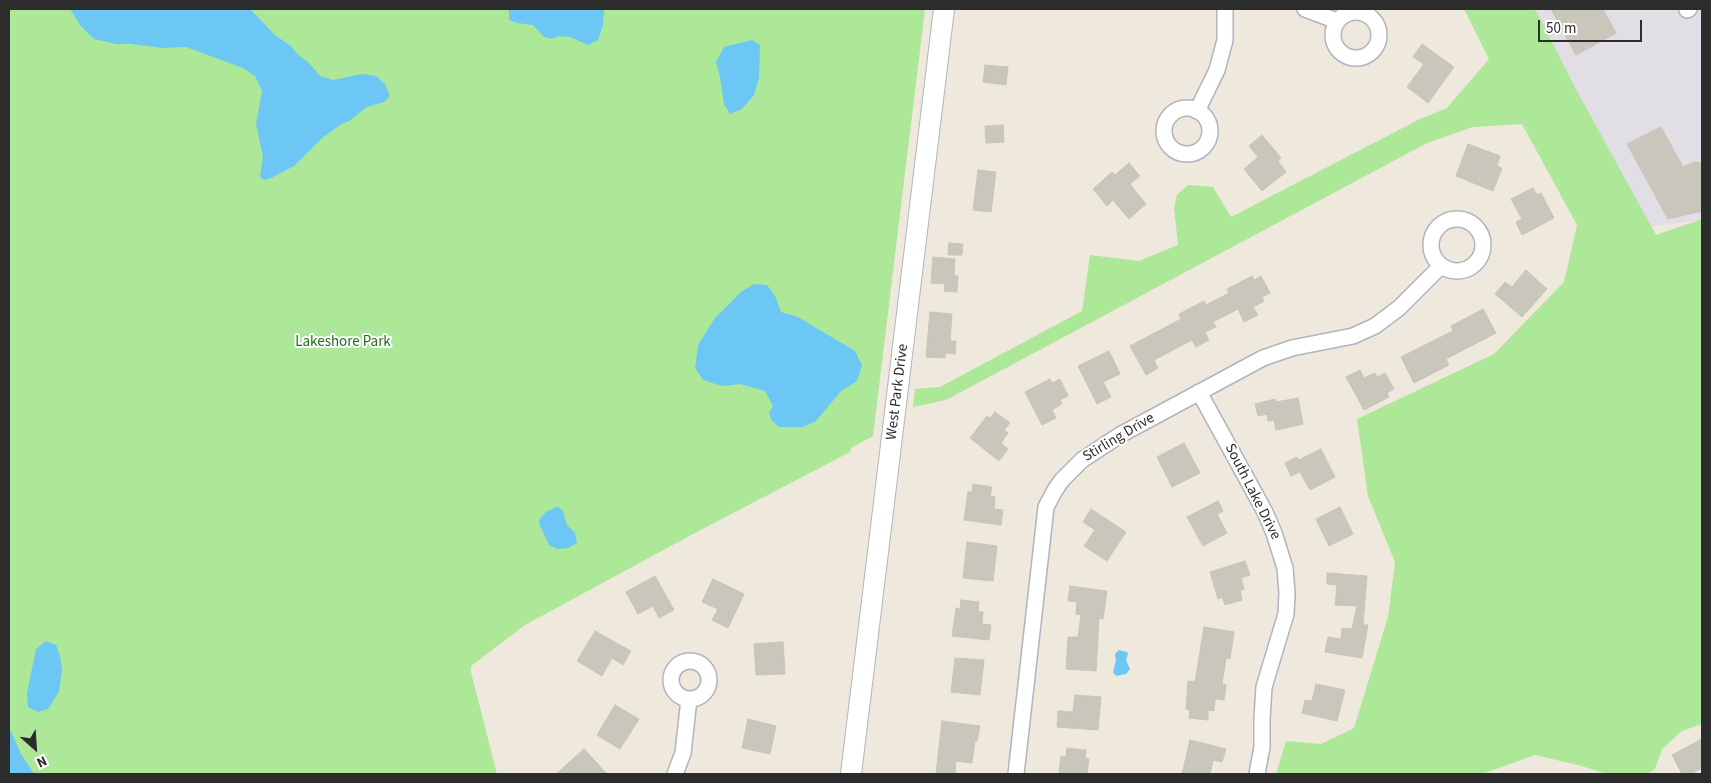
<!DOCTYPE html>
<html>
<head>
<meta charset="utf-8">
<style>
  body { margin:0 }
  #map { position:relative; width:1711px; height:783px; overflow:hidden; background:#eee8dd; font-family:"Source Sans 3",sans-serif }
  canvas { display:block }
  .frame { position:absolute; inset:0; border:10px solid #2c2c2c; pointer-events:none }
  .north { position:absolute; left:10px; top:723px; width:50px; height:50px; -webkit-text-stroke:4px #fff; paint-order:stroke; rotate:154deg; font-size:14px; font-weight:700; line-height:20px; text-align:center; color:#2c2c2c }
  .north::after { content:''; display:block; margin:auto; width:18px; height:22px; background:#2c2c2c; clip-path:polygon(50% 0,100% 100%,50% 72%,0 100%) }
  .scale { position:absolute; left:1538px; top:20px; width:104px; height:22px; box-sizing:border-box; border:2px solid #2c2c2c; border-top:0; padding-left:6px; font-size:15px; line-height:18px; white-space:nowrap; color:#2c2c2c; -webkit-text-stroke:4px #fff; paint-order:stroke }
</style>
</head>
<body>
<div id="map">
<canvas width="1711" height="783"></canvas>
<div class="frame"></div>
<div class="north">N</div>
<div class="scale">50 m</div>
</div>
<script>
const c = document.querySelector('canvas').getContext('2d');
c.lineJoin = 'round';
function fillPath(path, color) { c.fillStyle = color; c.fill(path, 'evenodd'); }
const shape = rows => new Path2D(rows.map(r => 'M' + r).join(''));
function trace(path, color, width, dash) { c.strokeStyle = color; c.lineWidth = width; c.lineCap = dash ? 'butt' : 'round'; c.setLineDash(dash || []); c.stroke(path); }
function label(font, color, halo, rows, align = 'center') {
  c.font = font + ' "Source Sans 3",sans-serif'; c.lineWidth = 4; c.setLineDash([]); c.textBaseline = 'middle'; c.strokeStyle = halo; c.fillStyle = color; for (const [text, x, y, turn = 0] of rows) {
    c.save(); c.translate(x, y); c.rotate((+turn || 0) * Math.PI / 180); c.textAlign = isNaN(turn) ? turn : align; if (halo) c.strokeText(text, 0, 0); c.fillText(text, 0, 0); c.restore();
  }
}
fillPath(shape([
  [1507,9,1702,9,1702,220,1638,228]
]), '#e1dee6');
fillPath(shape([
  [9,9,925,9,873,436,851,448,850,452,693,534,525,625,471,666,471,672,497,774,9,774],
  [1464,9,1535,9,1578,93,1656,235,1702,219,1702,724,1682,731,1662,749,1655,769,1647,774,1607,774,1578,765,1535,755,1482,774,1276,774,1286,741,1321,744,1354,728,1388,617,1395,562,1368,496,1357,419,1494,354,1564,282,1577,225,1522,124,1473,127,1427,143,946,400,913,407,915,389,940,387,1082,311,1090,255,1139,261,1178,245,1174,208,1177,195,1188,185,1213,187,1231,217,1420,119,1447,108,1489,59]
]), '#ade798');
fillPath(shape([
  [70,9,250,9,276,36,291,46,298,55,308,62,320,76,333,80,362,74,376,76,385,84,390,96,384,102,367,107,349,121,340,125,322,138,294,166,271,178,265,180,261,178,260,176,263,157,256,124,262,91,255,76,243,68,186,47,163,48,131,44,116,44,94,39,80,25],
  [509,9,604,9,603,25,598,40,588,45,570,37,558,36,552,39,544,37,533,25,517,23,509,20],
  [752,40,760,45,759,78,754,95,742,109,730,114,724,104,720,77,716,62,724,47],
  [754,284,767,285,775,296,781,312,798,317,855,351,862,365,857,381,841,391,816,421,803,427,779,427,772,421,769,413,773,406,765,391,740,384,722,386,703,380,695,368,698,345,715,318,741,292],
  [558,506,563,511,567,525,575,533,577,543,568,548,557,549,549,545,540,526,539,520,546,512],
  [46,641,56,645,60,656,62,670,59,692,48,709,38,712,28,707,27,693,36,649],
  [1119,650,1127,652,1128,654,1126,660,1130,669,1126,674,1116,676,1113,672,1116,660,1115,654],
  [9,727,21,754,34,774,9,774]
]), '#6cc7f4');
const building = shape([
  [1551,9,1603,9,1616,33,1576,55,1551,9],
  [1422,44,1454,67,1428,103,1407,87,1424,64,1413,57,1422,44],
  [985,65,1008,67,1006,85,983,82,985,65],
  [1003,125,1004,142,986,143,985,126,1003,125],
  [1661,127,1683,167,1694,162,1702,163,1702,211,1668,219,1627,144,1661,127],
  [1262,135,1281,158,1278,161,1286,172,1262,191,1244,169,1258,157,1249,146,1262,135],
  [1468,144,1500,156,1497,166,1502,168,1493,191,1456,176,1468,144],
  [1129,163,1140,176,1130,184,1146,204,1129,219,1113,200,1107,206,1093,189,1112,172,1115,175,1129,163],
  [978,170,996,172,991,212,973,210,978,170],
  [1533,188,1537,195,1541,193,1554,218,1522,235,1516,222,1522,219,1511,199,1533,188],
  [949,243,963,244,962,255,948,255,949,243],
  [933,257,955,259,954,276,958,276,957,292,944,291,945,284,931,283,933,257],
  [1526,270,1547,289,1522,317,1495,294,1505,282,1512,287,1526,270],
  [1252,276,1254,280,1261,276,1270,293,1262,297,1264,301,1253,307,1258,315,1244,322,1238,309,1213,322,1216,327,1205,332,1209,340,1196,347,1192,340,1154,360,1158,368,1146,375,1130,346,1181,319,1179,314,1204,301,1206,305,1229,293,1227,289,1252,276],
  [1483,309,1496,333,1446,359,1449,365,1414,383,1401,357,1453,331,1451,326,1483,309],
  [930,312,952,314,950,341,956,341,955,354,945,353,945,358,926,357,930,312],
  [1109,351,1120,374,1103,382,1111,397,1097,404,1078,366,1109,351],
  [1360,370,1364,378,1375,373,1377,377,1385,373,1394,389,1387,393,1389,397,1364,410,1346,377,1360,370],
  [1050,379,1052,383,1060,379,1068,396,1060,400,1062,404,1052,410,1056,418,1042,425,1025,392,1050,379],
  [1298,398,1303,424,1276,430,1274,420,1268,421,1267,414,1258,416,1255,404,1275,399,1276,402,1298,398],
  [995,412,1010,423,1004,430,1008,433,1001,443,1008,449,999,461,970,438,987,416,990,418,995,412],
  [1184,443,1200,473,1172,487,1157,457,1184,443],
  [1321,449,1335,477,1310,490,1300,472,1291,476,1285,463,1297,457,1299,460,1321,449],
  [973,484,992,487,990,496,995,497,994,509,1003,510,1001,525,964,520,968,492,972,492,973,484],
  [1218,501,1223,511,1217,514,1227,533,1203,546,1187,517,1218,501],
  [1340,507,1353,534,1329,546,1316,519,1340,507],
  [1091,509,1126,532,1107,561,1084,546,1095,530,1083,522,1091,509],
  [967,542,997,546,993,581,963,578,967,542],
  [1245,561,1250,575,1241,578,1244,589,1240,591,1242,600,1225,605,1222,597,1218,599,1210,572,1245,561],
  [1327,573,1367,576,1363,625,1368,625,1362,658,1325,652,1328,637,1341,639,1342,628,1352,629,1357,606,1335,605,1337,585,1327,584,1327,573],
  [655,576,674,610,659,618,653,606,638,614,626,592,655,576],
  [713,579,744,594,728,628,712,620,718,609,702,602,713,579],
  [1070,586,1107,591,1103,619,1099,618,1096,671,1066,669,1068,637,1078,637,1081,615,1076,614,1077,602,1068,601,1070,586],
  [961,600,979,602,978,612,983,612,982,624,991,625,989,640,952,636,956,608,960,609,961,600],
  [1204,627,1234,632,1230,659,1226,658,1222,684,1226,685,1224,700,1215,699,1214,711,1208,710,1208,720,1189,718,1190,710,1186,709,1188,681,1195,682,1204,627],
  [595,631,631,651,623,665,612,658,602,676,577,661,595,631],
  [783,642,785,674,756,675,754,644,783,642],
  [955,658,984,660,980,695,951,692,955,658],
  [1316,684,1345,690,1337,721,1302,713,1305,700,1312,701,1316,684],
  [1075,695,1101,697,1098,730,1057,727,1058,711,1073,712,1075,695],
  [615,705,639,719,620,749,597,735,615,705],
  [748,719,776,726,770,754,742,748,748,719],
  [942,721,980,726,977,741,975,741,972,763,956,761,955,774,936,774,942,721],
  [1702,739,1702,768,1691,774,1682,774,1672,755,1702,739],
  [1190,740,1226,749,1222,762,1213,760,1210,774,1182,774,1190,740],
  [1067,748,1086,750,1085,758,1089,759,1087,774,1059,774,1061,756,1066,757,1067,748],
  [584,749,607,774,556,774,584,749]
]);
fillPath(building, '#c9c6bc');
trace(building, '#cac4b7', 1);
const street = shape([
  [1305,9,1337,21],
  [1687,10,1689,9],
  '1333 35a23 23 0 1 1 46 0a23 23 0 1 1-46 0Z',
  '1164 131a23 23 0 1 1 46 0a23 23 0 1 1-46 0Z',
  [1197,111,1217,70,1225,40,1225,9],
  '1431 245a26 26 0 1 1 52 0a26 26 0 1 1-52 0Z',
  [1199,392,1265,512,1274,533,1285,568,1287,593,1286,614,1264,687,1262,719,1262,747,1257,774],
  '671 680a19 19 0 1 1 38 0a19 19 0 1 1-38 0Z',
  [675,774,683,753,689,699],
  [1016,774,1046,507,1055,490,1062,480,1082,460,1120,435,1263,358,1292,348,1353,336,1375,326,1399,308,1441,266]
]);
const secondary = shape([
  [851,774,944,9]
]);
trace(street, '#b1b3c0', 18);
trace(secondary, '#b1b3c0', 22);
trace(street, '#fff', 15);
trace(secondary, '#fff', 20);
label('15px', '#236d17', '#fff', [
  ["Lakeshore Park",343,343]
]);
label('15px', '#2c2c2c', '#fff', [
  ["West Park Drive",898,392,-83],
  ["Stirling Drive",1119,438,-31],
  ["South Lake Drive",1252,492,63]
]);
</script>
</body>
</html>
